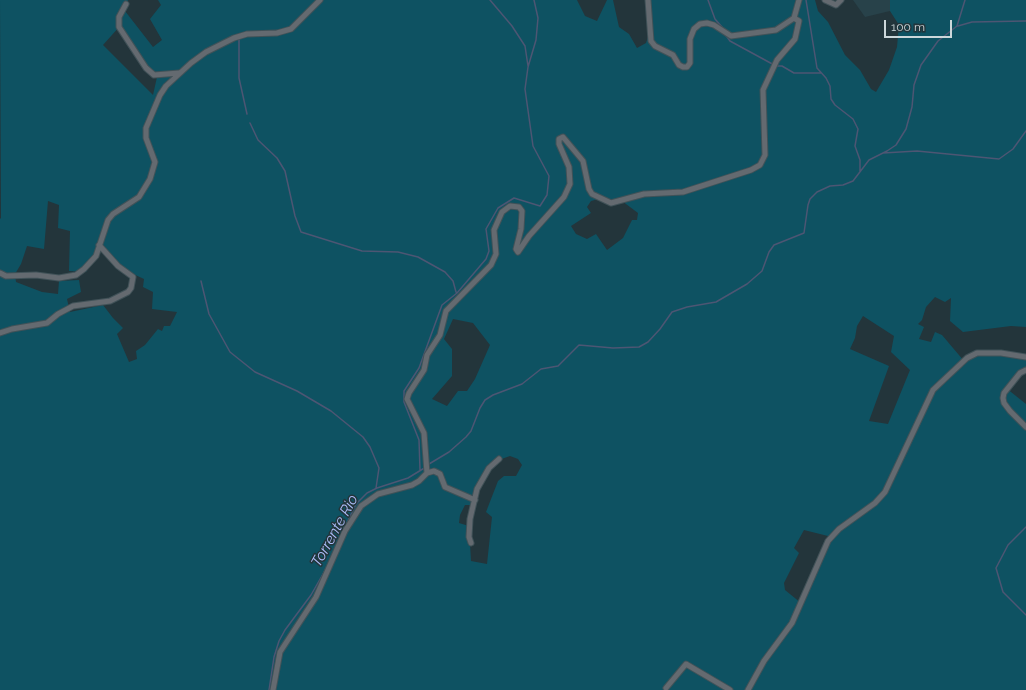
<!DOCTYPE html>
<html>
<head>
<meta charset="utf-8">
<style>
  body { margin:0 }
  #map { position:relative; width:1026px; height:690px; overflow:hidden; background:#23353b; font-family:Raleway,sans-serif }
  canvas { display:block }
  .scale { position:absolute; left:884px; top:20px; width:68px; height:18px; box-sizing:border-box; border:2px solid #ccd7da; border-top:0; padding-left:5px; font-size:12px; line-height:14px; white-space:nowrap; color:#ccd7da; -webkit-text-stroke:3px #23353b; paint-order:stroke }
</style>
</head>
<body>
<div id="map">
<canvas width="1026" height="690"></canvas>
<div class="scale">100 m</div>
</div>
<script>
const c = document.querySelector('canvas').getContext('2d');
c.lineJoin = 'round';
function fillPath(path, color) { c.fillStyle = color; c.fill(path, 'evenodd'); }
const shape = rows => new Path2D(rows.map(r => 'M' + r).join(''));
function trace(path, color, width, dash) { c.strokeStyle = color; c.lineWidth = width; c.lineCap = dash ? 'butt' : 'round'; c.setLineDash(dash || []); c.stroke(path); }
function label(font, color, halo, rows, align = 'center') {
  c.font = font + ' Raleway,sans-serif'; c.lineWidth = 3; c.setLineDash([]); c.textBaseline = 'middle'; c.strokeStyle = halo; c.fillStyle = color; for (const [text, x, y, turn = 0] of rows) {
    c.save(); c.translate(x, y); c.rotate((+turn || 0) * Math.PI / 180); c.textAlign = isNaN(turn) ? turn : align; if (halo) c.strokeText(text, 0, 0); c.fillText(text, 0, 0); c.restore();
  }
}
fillPath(shape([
  [853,0,890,0,890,11,865,17]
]), '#28424a');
fillPath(shape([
  [0,0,128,0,125,11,153,47,162,40,150,19,161,5,158,0,577,0,585,16,597,21,607,0,613,0,619,27,629,34,637,48,646,43,648,37,645,0,815,0,818,11,828,22,845,55,860,70,871,89,876,92,889,70,897,47,899,25,890,11,890,0,1026,0,1026,327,1011,326,963,332,950,321,951,298,945,302,935,297,926,307,922,320,918,324,924,327,919,339,931,342,935,332,942,335,964,361,985,352,1026,358,1026,371,1006,388,1026,404,1026,690,0,690,0,219,1,218],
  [120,26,147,72,157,77,153,95,103,45],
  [602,198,622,201,638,213,637,220,632,220,623,238,607,250,596,234,587,239,576,234,571,226,591,213,587,207,591,201],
  [48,201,59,205,58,228,70,231,69,271,86,272,98,247,116,266,144,279,143,287,153,292,152,309,177,312,170,326,164,326,162,331,158,329,145,345,136,351,137,359,129,362,117,334,123,328,113,318,103,305,70,312,67,299,81,292,79,280,59,281,58,294,42,292,16,282,15,274,21,264,27,246,44,249],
  [863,316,894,336,891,352,910,370,888,424,869,421,889,366,850,349,855,338,857,326],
  [453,319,473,323,490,345,475,379,467,391,458,391,447,406,432,399,452,376,452,349,444,339],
  [510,456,518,459,522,465,516,476,504,476,498,481,486,512,492,517,487,564,471,561,469,526,459,523,460,515,465,505,472,505,487,472,496,461],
  [804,530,832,537,801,603,785,590,784,583,799,553,794,548]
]), '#0e5262');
trace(shape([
  [490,0,512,26,525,46,528,66],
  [708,0,715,19,722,27],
  [806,0,817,68,826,78,830,86,831,99,835,105,853,119,858,129,855,146,860,160,860,171],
  [958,26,972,22,1026,21],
  [725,34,730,41,776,66,782,66,794,73,821,73],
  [239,39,239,78,247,114],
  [250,123,258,140,277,158,285,171,295,216,301,232,362,251,398,252,418,257,445,272,453,281,456,292],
  [883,153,917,151,999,159,1013,149,1026,131],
  [201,281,209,314,230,352,255,372,297,391,331,411,363,437,370,447,379,468,376,488],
  [429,464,449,452,466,437,471,431,480,408,485,400,493,395,522,384,541,369,558,366,579,345,613,348,639,347,648,342,660,329,672,312,687,307,716,302,747,284,762,271,769,252,774,245,804,233,808,205,810,199,817,192,830,186,843,185,853,181,869,160,887,151,896,145,906,129,912,107,914,85,921,65,938,41,957,26,965,0],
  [420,470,419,440,404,402,404,391,419,368,442,305,457,293,486,259,489,251,486,229,498,208,514,198,540,206,547,195,549,176,533,146,525,89,528,67,536,40,538,18,534,0],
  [346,525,356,504,367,493,377,488,408,478,426,467],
  [1026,527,1008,545,996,568,1003,592,1026,615],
  [269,690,274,657,279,641,285,630,311,595,327,567]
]), '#4d5673', 1.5);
const minor = shape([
  [648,0,651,41,655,46,673,55,679,65,683,67,687,67,690,63,690,39,694,29,700,24,707,23,714,25,731,36,776,30,794,18],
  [825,0,836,5,841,0],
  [126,4,119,17,119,27,146,68,154,75,179,73],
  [794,18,799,0],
  [0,273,6,276,36,275,59,278,76,275,84,269,96,256,108,220,113,214,139,197,150,179,155,162,146,138,146,128,160,95,166,86,191,63,206,52,234,38,247,34,277,33,291,29,320,0],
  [0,333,12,329,47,323,58,314,73,306,110,301,128,292,131,288,133,277,118,266,99,245],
  [1026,370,1020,373,1004,393,1003,398,1004,403,1010,411,1026,427],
  [427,473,424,433,407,399,409,393,424,370,427,355,440,335,446,311,491,265,496,254,494,230,502,212,510,206,519,207,522,211,521,229,516,249,518,252,529,236,564,197,570,184,569,167,559,144,559,139,563,137,583,161,589,189,592,194,611,203,644,194,683,192,751,170,760,165,765,155,763,90,777,60,795,39,799,21,794,18],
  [471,543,469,537,470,519,477,489,489,468,499,459],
  [666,688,686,664,730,690],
  [273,690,280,652,316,597,345,531,361,506,378,494,412,485,419,481,427,473,434,471,440,474,445,487,475,500],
  [748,690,764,661,792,623,828,541,839,529,875,503,885,492,933,390,967,358,977,353,1001,353,1026,357]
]);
trace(minor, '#415258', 7);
trace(minor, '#646a70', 5);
label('italic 15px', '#acbdf8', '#23353b', [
  ["Torrente Rio",335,531,-61]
]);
</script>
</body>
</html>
